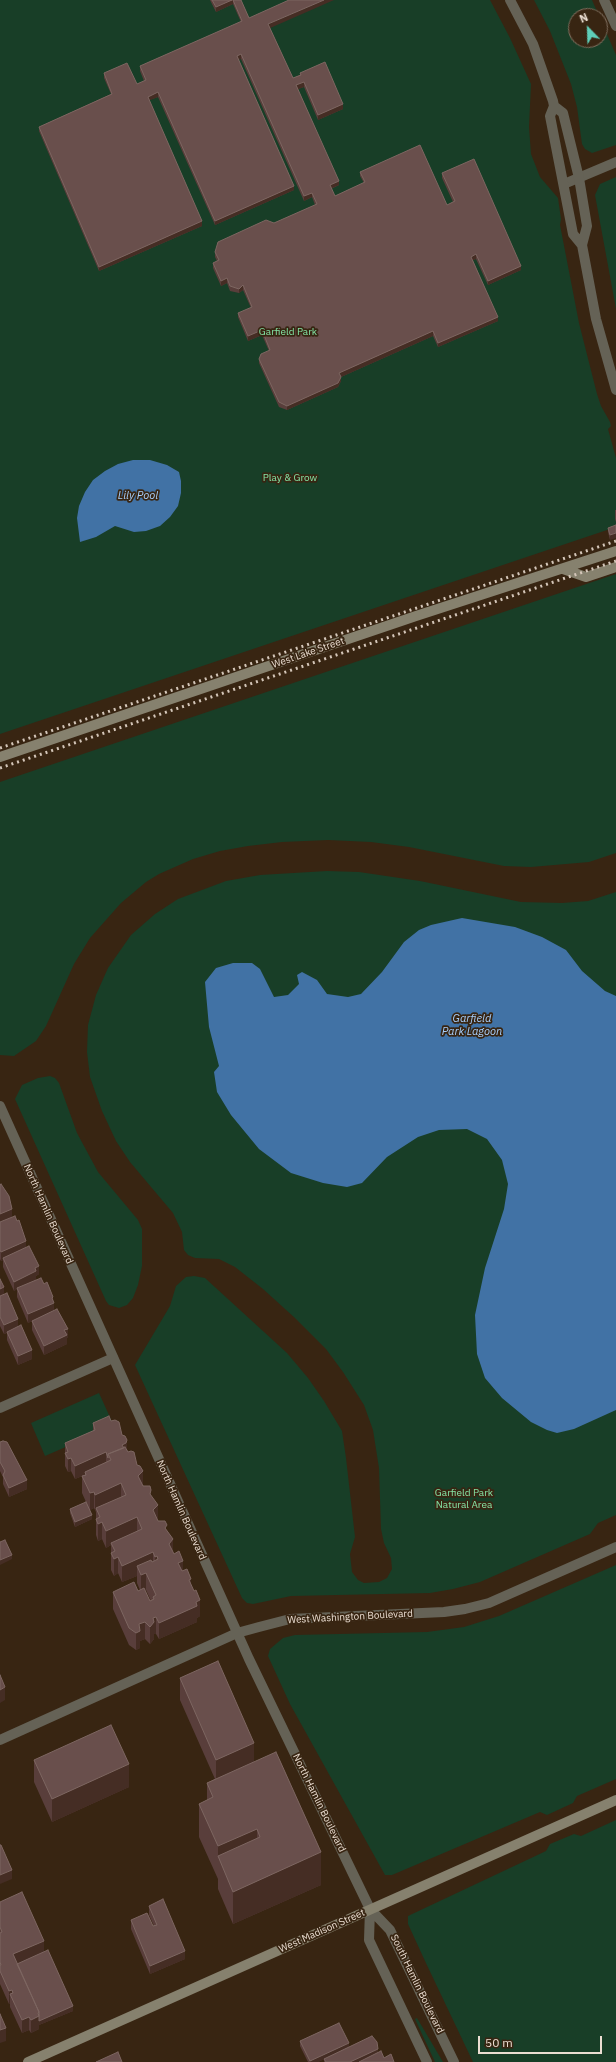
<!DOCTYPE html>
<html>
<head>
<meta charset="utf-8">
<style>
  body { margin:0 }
  #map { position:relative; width:616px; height:2062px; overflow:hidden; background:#382512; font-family:"IBM Plex Sans",sans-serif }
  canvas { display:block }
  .north { position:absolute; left:568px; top:8px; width:40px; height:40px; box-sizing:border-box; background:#382512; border:1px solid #806f5f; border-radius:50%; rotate:337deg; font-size:11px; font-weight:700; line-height:16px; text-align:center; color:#ebded2 }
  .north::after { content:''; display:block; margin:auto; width:14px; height:18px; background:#5eceb8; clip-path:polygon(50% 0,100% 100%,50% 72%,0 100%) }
  .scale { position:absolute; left:478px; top:2036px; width:124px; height:18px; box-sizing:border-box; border:2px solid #ebded2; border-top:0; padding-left:5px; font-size:12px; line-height:14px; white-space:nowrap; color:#ebded2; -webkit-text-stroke:3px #382512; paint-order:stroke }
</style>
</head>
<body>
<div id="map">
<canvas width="616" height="2062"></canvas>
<div class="north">N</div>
<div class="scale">50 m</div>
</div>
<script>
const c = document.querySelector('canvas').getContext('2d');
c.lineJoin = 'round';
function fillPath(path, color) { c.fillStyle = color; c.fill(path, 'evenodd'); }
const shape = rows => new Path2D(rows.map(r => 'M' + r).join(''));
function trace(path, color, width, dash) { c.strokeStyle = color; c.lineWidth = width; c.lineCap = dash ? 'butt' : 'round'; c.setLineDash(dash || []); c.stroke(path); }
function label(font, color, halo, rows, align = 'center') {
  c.font = font + ' "IBM Plex Sans",sans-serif'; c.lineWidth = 3.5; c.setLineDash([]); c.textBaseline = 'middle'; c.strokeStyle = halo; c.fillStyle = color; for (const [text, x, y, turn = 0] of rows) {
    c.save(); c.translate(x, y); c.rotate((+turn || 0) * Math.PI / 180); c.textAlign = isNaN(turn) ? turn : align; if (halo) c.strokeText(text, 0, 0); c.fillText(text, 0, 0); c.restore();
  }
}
fillPath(shape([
  [0,0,490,0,510,38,531,84,529,127,531,154,540,177,558,198,561,219,560,225,579,323,597,394,601,406,610,422,611,426,608,429,616,458,616,527,0,734],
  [534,0,592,0,599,16,576,16,576,40,600,40,600,18,616,55,616,145,592,153,585,149,582,144,577,107,571,84,550,31],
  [616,177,616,309,595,195,600,184],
  [616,574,616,853,589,862,531,867,504,866,409,847,371,842,328,840,282,842,248,846,220,851,193,859,159,874,146,882,121,903,90,938,74,964,46,1026,36,1041,14,1056,0,1055,0,782],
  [327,871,359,872,420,881,521,902,562,903,588,901,616,892,616,1515,598,1523,590,1534,480,1582,453,1589,430,1593,291,1596,253,1604,247,1603,242,1598,135,1365,170,1306,176,1286,186,1277,194,1276,205,1278,287,1353,308,1378,324,1401,342,1431,346,1458,355,1537,350,1554,352,1572,358,1580,364,1583,379,1582,387,1578,392,1569,391,1558,384,1543,381,1529,379,1468,373,1430,364,1405,343,1372,326,1349,295,1318,263,1289,235,1267,219,1259,195,1258,188,1255,184,1250,182,1232,173,1213,130,1162,116,1141,102,1111,90,1077,87,1052,88,1025,96,995,108,968,131,935,155,914,178,899,226,881,260,875],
  [50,1076,55,1078,59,1083,77,1133,98,1172,138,1220,142,1229,142,1266,138,1285,133,1298,127,1305,119,1308,109,1305,106,1301,15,1099,22,1085,38,1078],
  [99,1393,114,1426,45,1456,31,1423],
  [616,1565,616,1779,577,1796,573,1803,547,1815,540,1812,392,1875,385,1875,290,1704,268,1656,270,1649,283,1638,295,1635,427,1632,464,1627,499,1616],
  [616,1820,616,2062,473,2062,425,1961,408,1924,408,1916,546,1851,550,1844,574,1834,581,1836],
  [417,2018,443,2062,435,2062,415,2019]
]), '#183e27');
fillPath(shape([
  [133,460,150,460,167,465,179,472,181,481,181,493,178,506,170,517,160,526,146,531,134,532,115,526,96,537,80,542,77,518,79,506,85,492,93,480,105,471,118,464],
  [462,918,515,927,542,937,566,950,582,971,605,991,616,996,616,1410,574,1429,557,1433,547,1430,531,1422,502,1398,485,1378,477,1354,475,1315,485,1268,504,1209,508,1184,502,1160,487,1139,467,1129,439,1130,418,1137,387,1157,362,1183,347,1187,323,1183,291,1173,259,1149,231,1115,217,1092,214,1072,219,1066,209,1027,205,982,216,968,233,963,252,963,260,969,274,997,288,995,299,984,297,975,302,972,317,980,327,994,348,997,361,994,382,972,404,942,419,930,431,925]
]), '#4172a5');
trace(shape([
  [604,0,616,26],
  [564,184,616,162],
  [0,1408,113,1358]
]), '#656256', 10);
trace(shape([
  [510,0,533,44,553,101,554,106,550,116,573,234,582,245],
  [554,106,563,113,579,178,587,226,582,245,596,319,616,390],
  [0,1106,249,1659,370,1909,390,1930,454,2062],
  [0,1740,237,1633,259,1627,290,1619,444,1612,465,1609,489,1603,616,1547],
  [370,1909,369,1940,427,2062]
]), '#656256', 10);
trace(shape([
  [563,569,586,577,616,567],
  [0,757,416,616,616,551],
  [28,2062,616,1800]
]), '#86816e', 10);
trace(shape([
  [0,748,616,541],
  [0,768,616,561]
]), '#d4c6b9', 3, [2, 4]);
fillPath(shape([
  [210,0,241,0,249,18,270,28,293,78,300,75,300,73,343,109,318,120,304,87,298,89,339,185,331,189,335,196,364,183,360,176,360,172,447,205,453,202,442,178,442,173,521,270,488,285,476,259,473,260,498,321,438,347,433,336,341,377,341,381,338,387,287,410,279,407,259,363,259,359,269,351,262,335,248,341,238,317,238,313,251,308,243,290,239,293,230,291,227,283,221,286,213,268,213,263,217,261,215,257,215,252,274,223,315,205,312,197,304,201,241,59,238,60,294,190,215,225,158,97,149,100,202,226,99,271,39,131,39,127,111,94,104,78,104,73,137,84,144,81,140,71,140,66,241,22,233,4,216,12],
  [615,510,616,510,616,522,615,519],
  [616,525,610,540,608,532,608,528],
  [0,1185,12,1217,26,1248,39,1274,36,1276,36,1280,44,1284,53,1301,54,1311,68,1338,67,1338,67,1344,44,1355,32,1330,32,1321,28,1323,17,1297,17,1289,14,1291,3,1267,3,1260,1,1261,0,1259],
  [0,1279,4,1294,18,1326,32,1359,18,1365,7,1340,7,1333,4,1334,0,1326],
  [111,1421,122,1435,128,1452,137,1465,143,1485,151,1496,158,1521,167,1531,173,1553,183,1570,191,1586,200,1616,197,1618,197,1622,159,1639,156,1634,154,1634,154,1639,150,1644,145,1639,140,1641,140,1648,136,1650,129,1645,113,1609,113,1592,138,1591,140,1590,137,1583,137,1576,122,1582,118,1573,114,1576,111,1570,111,1545,106,1548,102,1539,98,1541,96,1535,96,1512,94,1508,90,1510,92,1519,75,1527,70,1513,70,1509,86,1502,82,1493,82,1476,85,1475,75,1479,71,1471,68,1472,65,1466,65,1443,93,1431,93,1423],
  [144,1590,146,1590,151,1601,150,1601],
  [0,1442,27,1489,9,1497,3,1484,3,1477,0,1471],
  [180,1678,254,1762,321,1885,233,1924,218,1889,218,1879,199,1837,199,1804,207,1800,207,1783,215,1779,180,1700],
  [34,1760,129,1787,52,1822,34,1782],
  [0,1902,44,1952,73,2011,39,2025,39,2029,31,2033,29,2030,22,2033,10,2007,10,2003,9,2004,0,1984],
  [149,1906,185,1959,150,1974,131,1929,131,1920,153,1926,154,1926,149,1915],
  [300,2041,349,2047,378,2053,384,2058,394,2062,324,2062,324,2059,318,2062,308,2062,300,2046]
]), '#593e3b');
fillPath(shape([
  [232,0,233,0,233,4,216,12,216,7],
  [324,0,334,0,268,29,268,24],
  [241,54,241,59,237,60,237,56],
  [304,82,304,87,296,90,296,85],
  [158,92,158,97,148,101,148,97],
  [343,104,343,109,318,120,318,115],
  [339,181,339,185,330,189,330,185],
  [294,186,294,190,215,225,215,221],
  [312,193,312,197,304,201,304,196],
  [202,221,202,226,99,271,99,267],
  [476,254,476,259,471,261,471,257],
  [521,266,521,270,488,285,488,281],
  [227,278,227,283,221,286,221,281],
  [243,285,243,290,239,293,239,289],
  [498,317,498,321,438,347,438,343],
  [262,330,262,335,248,341,248,336],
  [433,331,433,336,341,377,341,381,338,387,287,410,287,406,339,373],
  [616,533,616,538,610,540,610,535],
  [12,1209,12,1218,0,1223,0,1214],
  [26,1241,26,1250,1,1261,1,1252],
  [39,1266,39,1274,36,1276,36,1280,14,1291,14,1282,35,1268],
  [4,1287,4,1296,0,1298,0,1289],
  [53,1297,54,1312,28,1323,28,1314],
  [18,1319,18,1328,7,1332,7,1333,4,1334,4,1325],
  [68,1329,68,1338,67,1338,67,1344,44,1355,44,1346,64,1330],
  [32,1350,32,1359,18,1365,18,1356],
  [127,1440,127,1453,122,1445],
  [106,1452,106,1465,85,1472,85,1475,75,1479,75,1466],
  [71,1458,71,1471,68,1472,68,1459],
  [143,1471,143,1487,138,1476],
  [27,1480,27,1489,9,1497,9,1488],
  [121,1483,121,1500,96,1508,95,1512,95,1495],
  [94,1492,94,1508,90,1510,90,1493],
  [158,1505,158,1522,153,1510],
  [92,1515,92,1519,75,1527,75,1522],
  [137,1517,137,1534,111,1543,111,1545,106,1548,106,1531],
  [102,1522,102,1539,98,1541,98,1524],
  [173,1539,173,1556,169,1544],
  [153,1552,153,1569,137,1566,137,1576,122,1582,122,1566],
  [12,1555,12,1559,0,1565,0,1560],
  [157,1556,157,1573,155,1574,155,1557],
  [118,1557,118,1573,114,1576,114,1559],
  [183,1561,183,1577,178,1563],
  [146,1573,146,1590,141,1592,141,1575],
  [191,1579,191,1595,189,1580],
  [200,1600,200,1616,197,1618,197,1622,159,1639,159,1623,196,1602],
  [156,1617,156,1634,154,1634,154,1639,150,1644,150,1627,153,1618],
  [145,1622,145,1639,140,1641,140,1648,136,1650,136,1633,139,1624],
  [5,1687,5,1700,0,1703,0,1690],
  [254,1743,254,1766,216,1783,216,1760],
  [129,1764,129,1787,52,1822,52,1799],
  [257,1829,257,1862,218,1856,218,1846],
  [321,1852,321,1885,233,1924,233,1892],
  [12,1870,12,1879,0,1884,0,1875],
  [44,1941,44,1954,13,1967,13,1954],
  [185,1951,185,1959,150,1974,150,1966],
  [12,1990,12,1997,10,1994,10,2003,9,2004,9,1991],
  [73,2006,73,2011,39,2025,39,2029,31,2033,31,2020,38,2013],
  [29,2017,29,2030,22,2033,22,2020],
  [6,2028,6,2041,0,2043,0,2030],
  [349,2043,349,2048,318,2062,310,2062,310,2061],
  [378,2049,378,2062,350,2062]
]), '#452d24');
const building = shape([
  [212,0,232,0,216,7,212,0],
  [233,0,241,0,249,18,289,0,324,0,268,24,293,78,301,75,300,73,325,62,343,104,318,115,304,82,296,85,339,181,330,185,335,196,365,182,360,172,420,145,447,205,455,201,442,173,474,159,521,266,488,281,476,254,471,257,498,317,438,343,433,331,339,373,341,377,338,383,287,406,279,402,259,359,261,354,270,350,262,330,248,336,238,313,252,307,243,285,239,289,230,286,227,278,221,281,213,263,219,260,215,252,218,242,266,220,274,223,317,204,312,193,304,196,241,54,237,56,294,186,215,221,158,92,148,97,202,221,99,267,39,127,112,94,104,73,127,63,137,84,146,80,140,66,242,21,233,0],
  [616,525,616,533,610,535,608,528,616,525],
  [1,1184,9,1196,12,1209,0,1214,0,1185,1,1184],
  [15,1216,17,1221,19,1220,26,1241,1,1252,0,1250,0,1222,15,1216],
  [29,1246,39,1266,35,1268,36,1271,14,1282,3,1258,29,1246],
  [41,1278,44,1284,47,1282,53,1297,52,1298,54,1303,28,1314,17,1288,41,1278],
  [0,1279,4,1287,0,1289,0,1279],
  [7,1293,18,1319,4,1325,0,1317,0,1296,7,1293],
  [57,1309,68,1329,64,1330,67,1335,44,1346,32,1321,57,1309],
  [21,1325,32,1350,18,1356,7,1332,21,1325],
  [109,1416,111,1421,115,1420,119,1422,122,1435,125,1436,127,1440,126,1443,122,1445,124,1448,108,1454,108,1458,106,1452,75,1466,71,1458,68,1459,65,1453,68,1452,65,1443,95,1430,93,1423,109,1416],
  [3,1441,7,1442,27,1480,9,1488,3,1475,5,1471,0,1462,0,1442,3,1441],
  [125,1447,128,1452,131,1451,134,1452,137,1465,140,1466,143,1471,138,1476,143,1486,150,1486,151,1490,150,1494,158,1505,153,1510,158,1521,165,1521,167,1525,165,1528,173,1539,169,1544,174,1554,179,1551,183,1561,178,1563,182,1571,187,1569,191,1579,189,1580,194,1591,196,1590,200,1600,196,1602,197,1606,159,1623,156,1617,153,1618,154,1622,150,1627,145,1622,139,1624,140,1631,136,1633,129,1628,113,1592,134,1582,138,1591,144,1588,150,1601,154,1599,153,1597,156,1595,146,1573,141,1575,137,1566,151,1560,152,1562,158,1559,157,1556,155,1557,153,1552,122,1566,118,1557,114,1559,111,1553,115,1551,111,1543,142,1529,137,1517,106,1531,102,1522,98,1524,96,1519,100,1517,96,1508,126,1495,121,1483,95,1495,94,1492,90,1493,82,1476,86,1475,85,1472,111,1460,108,1454,125,1447],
  [86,1502,92,1515,75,1522,70,1509,86,1502],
  [5,1540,12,1555,0,1560,0,1542,5,1540],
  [218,1661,254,1743,216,1760,180,1678,218,1661],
  [0,1675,5,1687,0,1690,0,1675],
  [111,1725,129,1764,52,1799,34,1760,111,1725],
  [276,1752,321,1852,233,1892,218,1856,260,1837,257,1829,218,1846,199,1804,213,1797,207,1783,276,1752],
  [0,1845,1,1845,12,1870,0,1875,0,1845],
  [22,1892,44,1941,13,1954,39,2012,38,2013,39,2016,31,2020,29,2017,22,2020,10,1994,13,1993,12,1990,9,1991,0,1971,0,1965,1,1965,0,1962,0,1933,2,1932,0,1927,0,1902,22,1892],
  [163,1899,185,1951,150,1966,131,1920,147,1913,153,1926,157,1925,149,1906,163,1899],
  [48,1950,73,2006,39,2021,39,2012,17,1964,48,1950],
  [0,2014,6,2028,0,2030,0,2014],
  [339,2023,349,2043,310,2061,300,2041,339,2023],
  [372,2036,377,2042,378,2049,350,2062,326,2062,324,2059,372,2036],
  [381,2051,384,2058,391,2054,394,2062,359,2062,381,2051],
  [118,2052,122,2062,96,2062,118,2052]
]);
fillPath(building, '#694f4c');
trace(building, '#7d6661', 1);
label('10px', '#84e4a6', '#382512', [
  ["Garfield Park",288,332],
  ["Play & Grow",290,478],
  ["Garfield Park",464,1493],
  ["Natural Area",464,1505]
]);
label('10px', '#ebded2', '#382512', [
  ["West Lake Street",308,653,-19],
  ["North Hamlin Boulevard",48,1214,66],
  ["North Hamlin Boulevard",181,1510,66],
  ["West Washington Boulevard",350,1617,-3],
  ["North Hamlin Boulevard",319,1803,64],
  ["West Madison Street",322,1931,-24],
  ["South Hamlin Boulevard",417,1984,64]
]);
label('italic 11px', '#a7cffc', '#382512', [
  ["Lily Pool",138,496],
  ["Garfield",472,1019],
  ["Park Lagoon",472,1032]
]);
</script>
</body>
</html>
